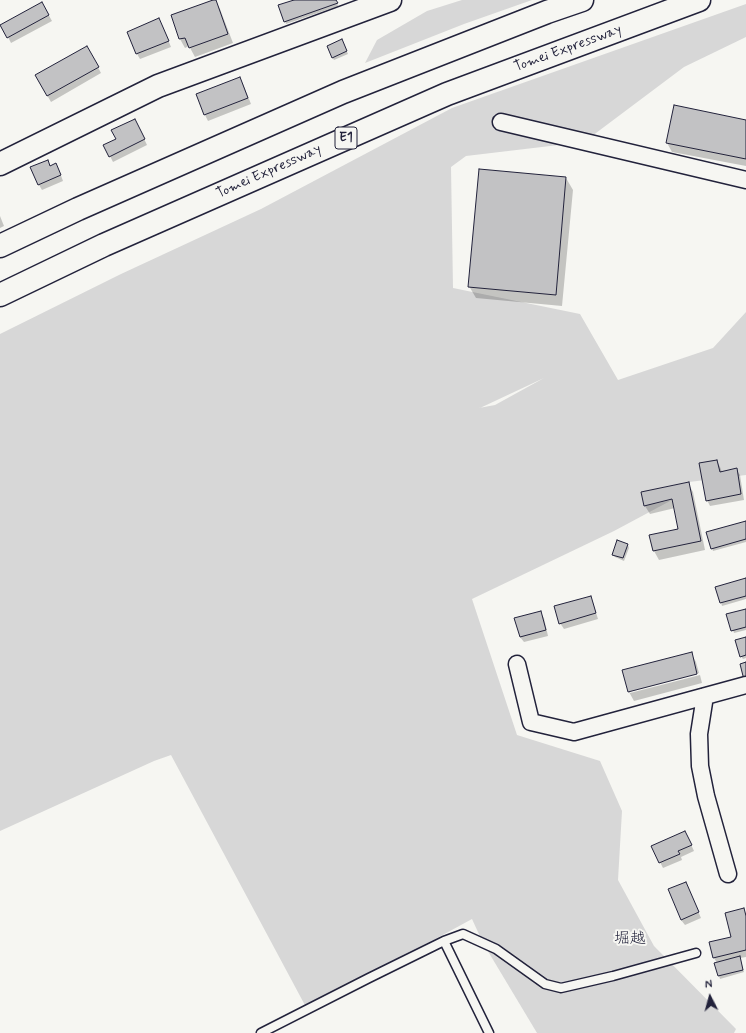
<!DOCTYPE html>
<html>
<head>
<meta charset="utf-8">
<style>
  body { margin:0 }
  #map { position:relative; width:746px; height:1033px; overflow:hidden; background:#f6f6f2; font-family:Mynerve,sans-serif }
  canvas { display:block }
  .north { position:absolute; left:690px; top:977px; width:40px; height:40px; -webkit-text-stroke:3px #f6f6f2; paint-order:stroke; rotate:354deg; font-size:11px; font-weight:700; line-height:16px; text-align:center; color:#22223b }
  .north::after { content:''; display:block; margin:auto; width:14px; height:18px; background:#22223b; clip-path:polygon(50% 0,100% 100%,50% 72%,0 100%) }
</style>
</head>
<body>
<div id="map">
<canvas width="746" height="1033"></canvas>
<div class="north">N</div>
</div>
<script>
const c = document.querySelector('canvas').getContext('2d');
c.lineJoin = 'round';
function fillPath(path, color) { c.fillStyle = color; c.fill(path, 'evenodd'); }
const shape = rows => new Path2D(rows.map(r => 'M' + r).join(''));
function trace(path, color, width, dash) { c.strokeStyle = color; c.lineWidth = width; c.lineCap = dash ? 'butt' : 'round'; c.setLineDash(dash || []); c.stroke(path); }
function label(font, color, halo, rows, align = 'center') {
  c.font = font + ' Mynerve,"Klee One",sans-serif'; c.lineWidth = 4; c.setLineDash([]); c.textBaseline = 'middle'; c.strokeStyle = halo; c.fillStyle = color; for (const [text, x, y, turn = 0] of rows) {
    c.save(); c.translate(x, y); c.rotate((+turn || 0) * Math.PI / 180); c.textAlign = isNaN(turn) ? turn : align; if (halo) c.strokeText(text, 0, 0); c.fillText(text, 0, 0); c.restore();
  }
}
fillPath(shape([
  [462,0,532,0,464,24,365,63,377,40,427,11],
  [746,4,746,37,684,67,584,142,466,156,451,167,453,288,580,314,618,380,713,348,746,312,746,475,689,482,641,492,644,506,672,500,614,531,472,599,517,735,600,761,622,811,618,880,654,946,736,1029,734,1033,537,1033,483,943,472,919,307,1009,171,755,154,761,0,831,0,334,121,274,261,209,452,108],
  [544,378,495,405,479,408,480,408]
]), '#d7d7d7');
fillPath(shape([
  [215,0,220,9,233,43,195,57,189,46,185,48,180,39,172,16],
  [297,0,336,0,338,6,286,24,285,21],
  [42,3,52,21,11,43,2,25],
  [162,25,171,47,140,59,137,54],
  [343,43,348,54,334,60,332,57],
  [87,47,101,73,51,102,36,76],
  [240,79,243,84,251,104,208,121,205,115,197,95],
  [746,121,746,166,672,152,667,143],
  [138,126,147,145,113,162,110,156],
  [47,161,50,167,59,170,63,181,42,190,39,185],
  [566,178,573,190,562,306,476,298,469,286],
  [0,216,4,226,0,228],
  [717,461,720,467,722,472,736,469,740,475,744,500,710,506,707,500],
  [688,483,693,492,705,550,659,560,654,551,650,536,679,529,675,508,650,514,645,506],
  [746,522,746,542,713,551,707,533],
  [628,545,629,548,624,561,615,557,613,555],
  [746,579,746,599,722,606,717,588],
  [590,597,593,603,598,619,564,629,560,623],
  [746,610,746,630,734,633,728,615],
  [540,612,544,618,548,636,524,642,520,637],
  [746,638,746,658,743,659,741,656],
  [691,653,696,662,699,673,630,691,630,693,700,675,702,683,634,701,629,692,624,671],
  [688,838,694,851,681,857,682,860,663,868,660,862],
  [688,888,701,918,685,925,681,920],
  [744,910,746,914,746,957,740,958,744,972,720,979,715,964,717,963,714,958,710,943,732,938]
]), '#0003');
const building = shape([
  [213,0,216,0,228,34,189,48,185,38,179,39,171,15,213,0],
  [294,0,336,0,338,3,284,22,278,5,294,0],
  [42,2,49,15,7,38,0,25,42,2],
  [159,18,169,41,136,54,127,32,159,18],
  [342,39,347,51,332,58,327,46,342,39],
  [87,46,99,67,47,96,35,75,87,46],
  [240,77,248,98,204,115,196,94,240,77],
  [674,105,746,120,746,159,666,143,674,105],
  [135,119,145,139,109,157,103,145,116,139,111,130,135,119],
  [48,160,50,166,56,163,61,175,38,185,30,167,48,160],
  [479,169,566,177,556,295,468,287,479,169],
  [717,460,720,472,737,468,741,494,706,501,699,463,717,460],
  [689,482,701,541,653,551,649,535,678,529,672,499,644,506,641,492,689,482],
  [746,521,746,539,711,549,706,532,746,521],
  [617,540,628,544,623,558,612,555,617,540],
  [746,578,746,596,720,603,715,587,746,578],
  [591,596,596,613,559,624,554,606,591,596],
  [746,609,746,627,731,631,726,614,746,609],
  [541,611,546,630,520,637,514,618,541,611],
  [746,637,746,655,740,657,735,640,746,637],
  [692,652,697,674,628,692,622,670,692,652],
  [746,662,746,680,744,680,740,664,746,662],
  [685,831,692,845,678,851,680,854,659,863,651,846,685,831],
  [686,882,699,912,681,920,668,889,686,882],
  [744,908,746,916,746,950,713,958,709,942,731,937,725,913,744,908],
  [740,956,743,970,718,976,714,963,740,956]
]);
fillPath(building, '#c2c2c4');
trace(building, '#22223b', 1);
const lane = shape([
  [444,941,489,1033],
  [261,1033,369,978,444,941,463,934,496,949,545,984,561,988,613,976,696,953]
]);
const street = shape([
  [501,122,746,180],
  [517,664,531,722,574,732,746,685],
  [705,696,699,734,700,766,706,796,728,874]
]);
const secondary = shape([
  [0,164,158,86,390,0]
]);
const highway = shape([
  [0,246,78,209,343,92,547,12,582,0],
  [0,295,104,245,447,94,699,0]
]);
trace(lane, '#22223b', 11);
trace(street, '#22223b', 19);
trace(secondary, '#22223b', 25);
trace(highway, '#22223b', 25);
trace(lane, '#f6f6f2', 8);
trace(street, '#f6f6f2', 16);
trace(secondary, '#f6f6f2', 22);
trace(highway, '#f6f6f2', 22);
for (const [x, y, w] of [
  [346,138,22]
]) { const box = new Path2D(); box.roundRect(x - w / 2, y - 11, w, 22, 3); c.fillStyle = '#f6f6f2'; c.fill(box); trace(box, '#22223b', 1); }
label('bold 13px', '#22223b', null, [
  ["E1",346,138]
]);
label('14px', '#22223b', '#f6f6f2', [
  ["Tomei Expressway",568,49,-20],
  ["Tomei Expressway",269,172,-24]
]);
label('16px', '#22223b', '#f6f6f2', [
  ["堀越",630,940]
]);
</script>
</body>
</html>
